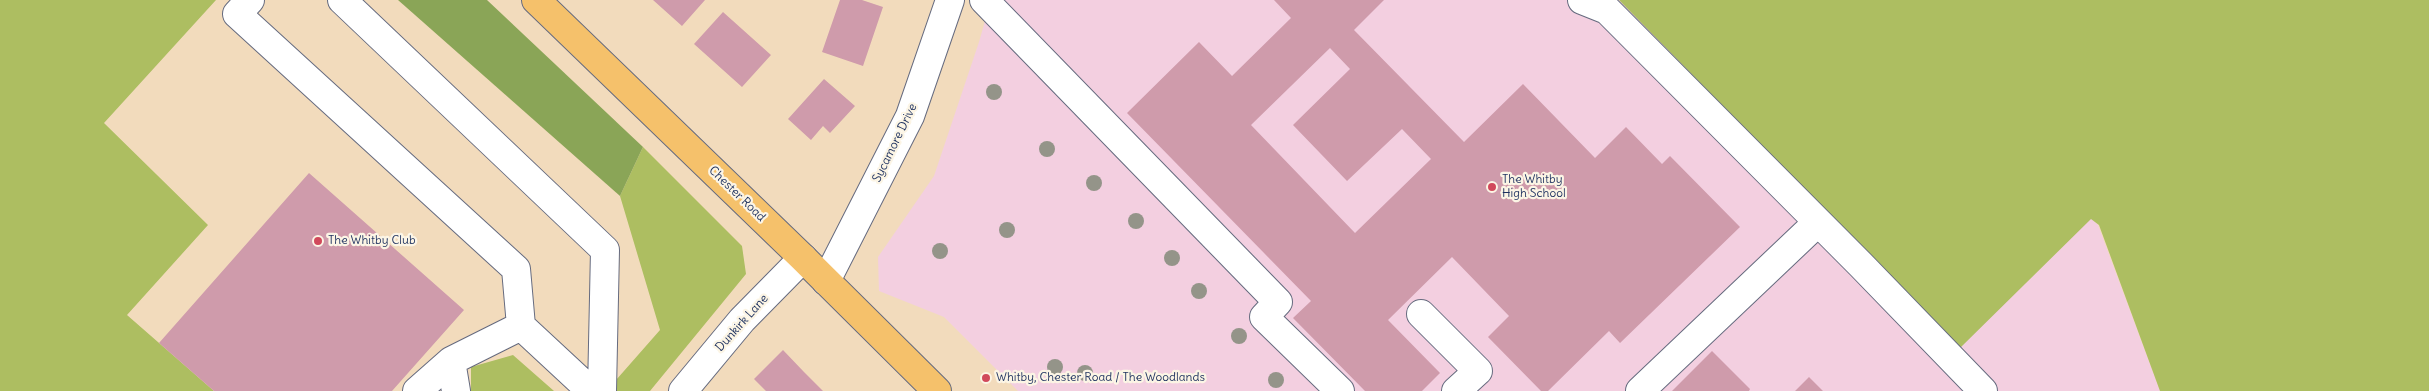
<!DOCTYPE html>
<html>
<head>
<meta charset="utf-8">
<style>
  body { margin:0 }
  canvas { display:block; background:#f2dbbc }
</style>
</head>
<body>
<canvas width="2429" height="391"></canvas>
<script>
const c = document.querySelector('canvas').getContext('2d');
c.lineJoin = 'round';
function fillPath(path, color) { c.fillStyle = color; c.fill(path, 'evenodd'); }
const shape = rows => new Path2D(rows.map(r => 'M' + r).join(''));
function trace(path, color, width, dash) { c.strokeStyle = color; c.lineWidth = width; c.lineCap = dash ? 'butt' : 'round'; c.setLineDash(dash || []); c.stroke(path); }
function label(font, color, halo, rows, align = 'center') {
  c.font = font + ' Delius,sans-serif'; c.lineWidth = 4.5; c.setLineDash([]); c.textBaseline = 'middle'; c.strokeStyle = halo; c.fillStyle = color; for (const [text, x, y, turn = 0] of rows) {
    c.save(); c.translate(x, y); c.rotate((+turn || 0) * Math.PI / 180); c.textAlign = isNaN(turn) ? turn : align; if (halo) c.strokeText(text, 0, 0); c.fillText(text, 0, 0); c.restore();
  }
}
fillPath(shape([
  [991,0,1876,0,2098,225,2160,391,1018,391,944,317,879,291,878,257,934,176,979,42]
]), '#f3cfe0');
fillPath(shape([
  [0,0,216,0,104,123,208,225,127,315,214,391,0,391],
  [1619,0,2429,0,2429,391,2160,391,2099,225,2091,219,1960,348],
  [643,147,742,246,746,274,650,391,612,391,609,388,660,330,620,196],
  [513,355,554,391,471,391,471,367]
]), '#adbe61');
fillPath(shape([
  [398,0,487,0,643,147,620,196]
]), '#8aa557');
fillPath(shape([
  [653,0,705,0,682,26],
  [840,0,862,0,883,7,863,66,822,52],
  [1274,0,1384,0,1354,30,1464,142,1523,84,1595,158,1626,127,1662,164,1670,156,1740,227,1620,343,1609,331,1548,391,1541,391,1488,337,1509,316,1452,257,1388,320,1440,373,1422,391,1365,391,1293,318,1311,301,1127,113,1199,42,1232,76,1291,18],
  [1330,48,1350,69,1293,125,1347,181,1402,129,1431,159,1355,233,1251,125],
  [723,12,771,55,742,87,694,44],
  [824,79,855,106,830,133,823,126,811,140,788,119],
  [309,173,464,310,392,391,214,391,159,343],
  [783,350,804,372,823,391,766,391,754,379],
  [1712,351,1750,389,1749,391,1672,391],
  [1809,377,1823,391,1795,391]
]), '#cf9bab');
const minor = shape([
  [250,0,237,14,516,269,521,326,591,391],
  [342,0,605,250,602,391],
  [984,0,1278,302,1264,317,1340,391],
  [1582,0,1607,10,1861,265,1983,391],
  [826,281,910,116,950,0],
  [1421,314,1478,371,1456,391],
  [451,361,456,391],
  [417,391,451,361,521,326],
  [683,391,742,320,803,258],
  [1640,391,1818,222]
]);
const major = shape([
  [536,0,803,258,937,391]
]);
trace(minor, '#666b7f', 30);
trace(major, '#666b7f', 30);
trace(minor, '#fff', 28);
trace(major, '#f5c16b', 28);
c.fillStyle = '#949489';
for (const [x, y] of [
  [994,92],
  [1047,149],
  [1094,183],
  [1136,221],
  [1007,230],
  [940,251],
  [1172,258],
  [1199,291],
  [1239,336],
  [1055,367],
  [1085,373],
  [1276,380]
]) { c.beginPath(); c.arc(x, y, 8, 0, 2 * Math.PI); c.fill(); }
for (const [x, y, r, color] of [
  [1492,187,5,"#d1495b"],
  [318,241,5,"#d1495b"],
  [986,378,5,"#d1495b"]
]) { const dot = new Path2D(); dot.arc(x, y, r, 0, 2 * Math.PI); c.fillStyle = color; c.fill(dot); trace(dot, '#fcf5e5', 2); }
label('12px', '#1b2f5e', '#fcf5e5', [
  ["Sycamore Drive",895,143,-64],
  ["Chester Road",737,194,44],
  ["Dunkirk Lane",742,323,-48]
]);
label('12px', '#1b2f5e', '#fcf5e5', [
  ["The Whitby",1502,180],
  ["High School",1502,194],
  ["The Whitby Club",328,241],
  ["Whitby, Chester Road / The Woodlands",996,378]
], 'left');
</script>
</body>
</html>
